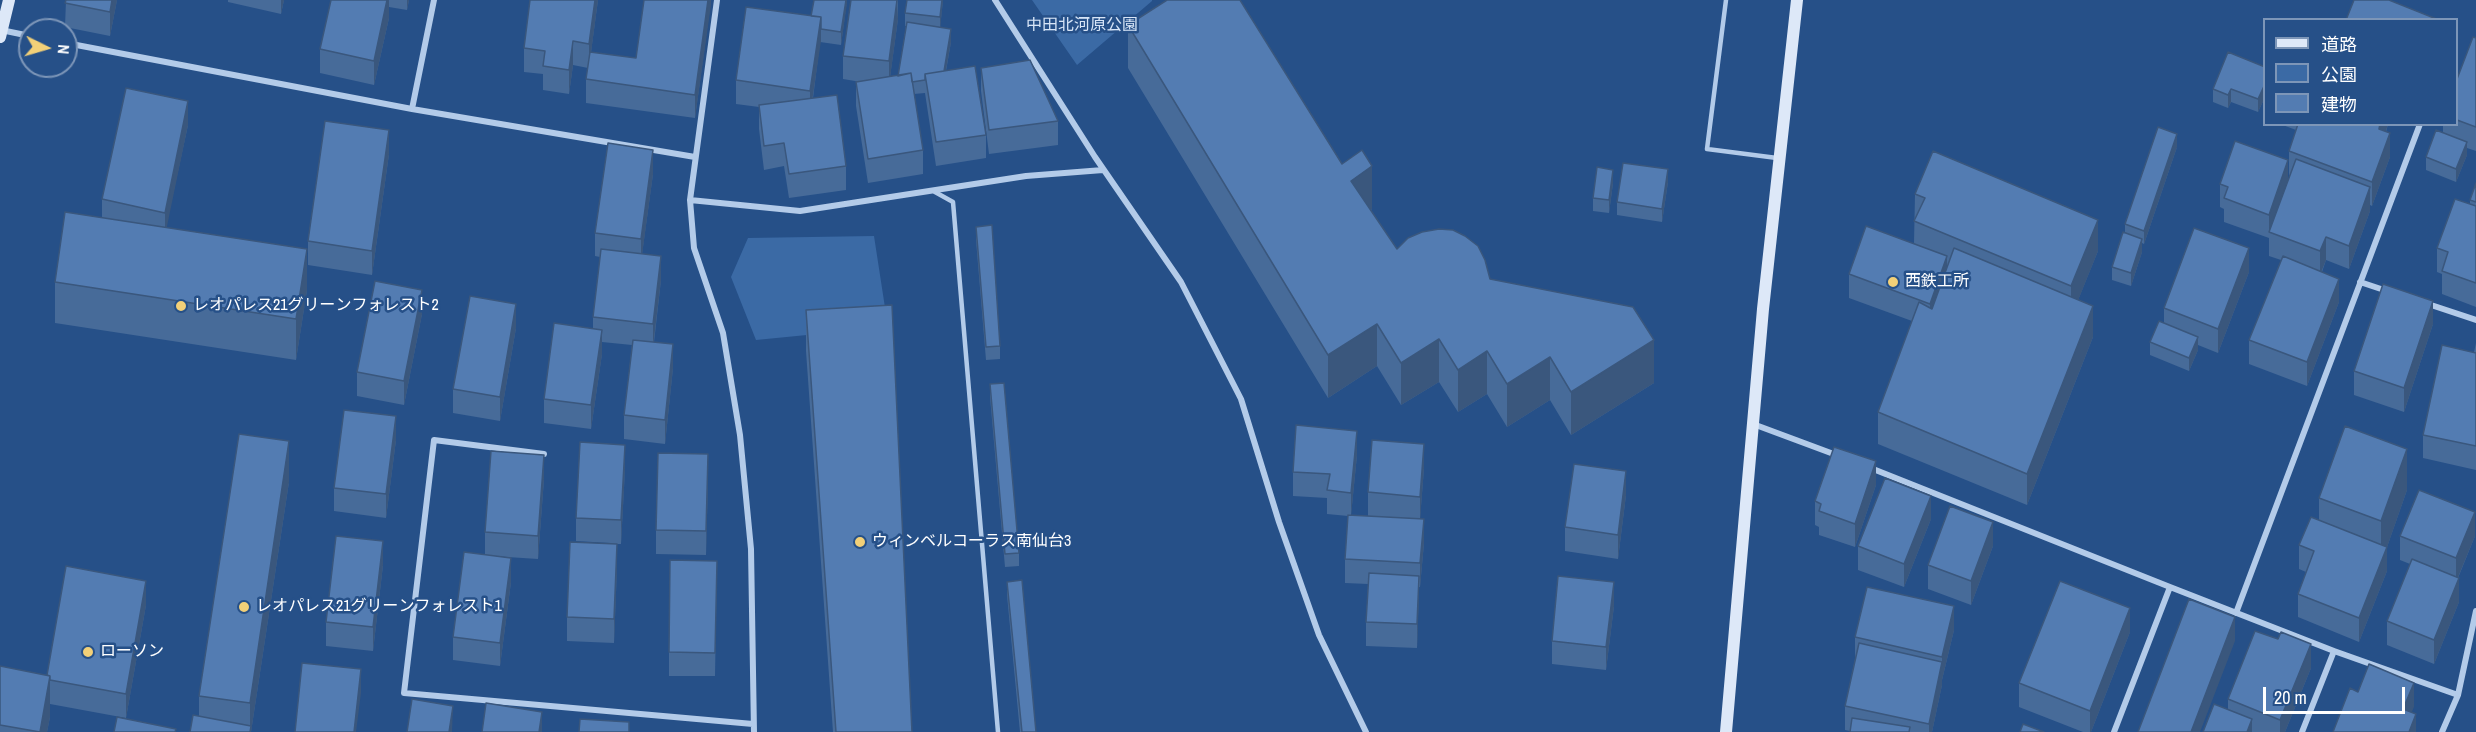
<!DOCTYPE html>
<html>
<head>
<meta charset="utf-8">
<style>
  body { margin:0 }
  #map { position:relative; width:2476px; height:732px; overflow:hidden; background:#265088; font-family:"Archivo Narrow","Noto Sans JP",sans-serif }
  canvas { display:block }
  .legend { position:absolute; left:2263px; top:18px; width:195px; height:108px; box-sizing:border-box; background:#265088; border:2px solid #7d96b8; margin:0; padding:8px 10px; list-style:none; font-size:18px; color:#fff }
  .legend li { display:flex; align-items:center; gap:12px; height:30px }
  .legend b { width:30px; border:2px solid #7d96b8 }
  .north { position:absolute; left:18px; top:18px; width:60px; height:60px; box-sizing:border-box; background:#265088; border:2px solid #7d96b8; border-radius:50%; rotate:95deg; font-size:16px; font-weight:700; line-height:24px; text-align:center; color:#fff }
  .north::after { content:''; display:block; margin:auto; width:21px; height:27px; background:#f2d078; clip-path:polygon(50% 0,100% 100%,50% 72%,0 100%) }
  .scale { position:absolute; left:2263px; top:687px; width:142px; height:27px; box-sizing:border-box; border:3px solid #fff; border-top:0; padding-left:8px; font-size:18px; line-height:21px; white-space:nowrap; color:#fff; -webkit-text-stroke:4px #265088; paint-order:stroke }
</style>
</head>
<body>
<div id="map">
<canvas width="2476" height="732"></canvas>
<ul class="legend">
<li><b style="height:8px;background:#dde8f8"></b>道路</li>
<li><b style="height:16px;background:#3b6aa5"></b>公園</li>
<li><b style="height:16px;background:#537cb2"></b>建物</li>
</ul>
<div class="north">N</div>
<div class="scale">20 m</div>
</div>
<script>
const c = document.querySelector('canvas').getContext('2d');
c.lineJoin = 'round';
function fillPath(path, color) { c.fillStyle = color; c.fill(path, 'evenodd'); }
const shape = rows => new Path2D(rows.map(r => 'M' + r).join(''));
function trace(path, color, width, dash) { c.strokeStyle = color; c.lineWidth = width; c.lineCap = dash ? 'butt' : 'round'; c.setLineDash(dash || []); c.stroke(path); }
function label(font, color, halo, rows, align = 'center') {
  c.font = font + ' "Archivo Narrow","Noto Sans JP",sans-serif'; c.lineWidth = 5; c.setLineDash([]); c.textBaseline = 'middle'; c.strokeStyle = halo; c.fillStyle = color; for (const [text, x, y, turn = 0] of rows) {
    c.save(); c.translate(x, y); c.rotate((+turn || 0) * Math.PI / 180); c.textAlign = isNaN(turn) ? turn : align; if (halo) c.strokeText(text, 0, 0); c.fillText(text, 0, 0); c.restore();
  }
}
fillPath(shape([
  [1032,0,1152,0,1152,1,1077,65],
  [874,236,888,327,756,340,731,277,748,238]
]), '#3b6aa5');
trace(shape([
  [1726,0,1707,149,1777,158],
  [935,192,953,202,998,732]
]), '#b3cbe9', 4.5);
trace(shape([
  [717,0,690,200,694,248,723,333,740,435,751,549,754,732],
  [995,0,1095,157,1181,282,1241,399,1279,522,1319,635,1366,732],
  [1,30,30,36],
  [66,43,412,109,695,157],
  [412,109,434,0],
  [690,200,800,211,1026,176,1103,170],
  [2360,282,2387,291],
  [2425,303,2476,320],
  [1753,424,1839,456],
  [544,454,434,440,404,693,753,724],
  [1868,467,2170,587,2334,651,2458,695],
  [2236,613,2420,124],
  [2114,732,2170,587],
  [2302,732,2334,651],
  [2442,732,2458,695,2476,611]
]), '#b3cbe9', 6);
trace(shape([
  [0,37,9,0],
  [1726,732,1763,309,1797,0]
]), '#dde8f8', 12);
fillPath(shape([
  [66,0,117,0,110,36,65,27],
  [228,0,284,0,281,14,228,2],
  [331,0,409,0,407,10,389,7,389,18,374,85,320,73,320,49],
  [530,0,598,0,591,52,636,58,711,0,695,118,586,103,586,79,588,68,573,65,569,94,543,90,543,74,524,72,524,48],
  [847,0,841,45,820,42,813,98,846,166,846,190,789,198,784,166,764,170,759,129,759,107,736,104,736,80,811,16],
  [898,0,898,19,890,77,898,76,906,26,905,26,905,13,943,0,940,28,951,42,946,71,986,135,986,158,936,166,925,93,914,94,923,150,923,174,868,183,856,106,856,82,861,82,843,79,843,56],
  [1128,25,1342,164,1372,209,1371,210,1397,249,1490,279,1654,383,1571,435,1550,400,1507,427,1487,394,1458,412,1439,382,1401,405,1377,366,1328,398,1128,68],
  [2476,38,2476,151,2467,148,2467,155,2456,182,2426,170,2426,157,2443,133,2443,124,2457,124,2457,79],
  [2265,67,2265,97,2258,112,2231,102,2228,108,2213,102,2213,89],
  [981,68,1058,121,1058,145,989,154,981,91],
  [2280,124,2388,124,2386,132,2390,157,2372,206,2370,205,2370,211,2349,269,2326,260,2322,272,2339,302,2307,386,2249,364,2249,340,2281,260,2269,256,2269,238,2224,222,2224,209,2220,207,2220,184,2288,181,2290,176,2289,175,2289,151,2296,130],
  [188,125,166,227,307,290,296,360,55,323,55,282,102,217,102,199],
  [2177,147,2144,244,2142,243,2142,252,2131,286,2112,280,2112,267,2125,233,2125,224],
  [389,154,372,275,308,265,308,241],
  [653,174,642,254,661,280,654,342,673,368,665,444,624,439,624,415,632,345,602,342,602,354,591,429,544,423,544,399,593,329,593,317,600,257,595,256,595,233],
  [1668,182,1662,222,1617,215,1617,202],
  [1613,183,1609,213,1593,211,1593,198],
  [2476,183,2476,307,2442,294,2442,274,2437,272,2437,248,2470,204,2470,200],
  [1915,194,2098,251,2078,300,2093,337,2027,505,1878,444,1878,412,1912,321,1849,298,1849,274,1914,243],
  [976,227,1000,346,1000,359,986,360,976,240],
  [2249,272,2218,353,2198,345,2198,350,2189,371,2150,355,2150,342,2164,323,2164,308],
  [806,310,912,732,833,732,806,351],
  [422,314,404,405,357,396,357,372],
  [2433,324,2404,412,2354,395,2354,371],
  [516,328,500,421,453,413,453,389],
  [2476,343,2476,470,2423,458,2423,435,2474,352],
  [990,384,1019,553,1019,566,1005,567,990,397],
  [396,440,386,518,334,511,334,488],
  [1357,455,1351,515,1368,516,1368,492,1424,468,1420,519,1424,543,1420,587,1419,587,1417,648,1366,646,1366,622,1368,584,1345,583,1345,559,1348,516,1327,514,1327,498,1293,496,1293,472],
  [625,469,621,544,617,544,617,568,614,643,567,641,567,617,610,543,576,541,576,518],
  [708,478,706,555,656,554,656,530],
  [544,479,538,559,492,556,511,582,500,666,453,660,453,637,485,555,485,532],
  [289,482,251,732,199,717,199,696],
  [1876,485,1855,547,1819,535,1819,527,1815,525,1815,501],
  [2407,490,2387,547,2387,571,2359,642,2298,617,2298,594,2306,572,2299,569,2299,545,2319,520,2319,498],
  [1626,495,1618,559,1565,551,1565,527],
  [1931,519,1904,587,1858,570,1858,546],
  [2400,536,2475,536,2458,578,2459,602,2434,664,2387,645,2387,621,2410,564,2400,560],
  [1993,546,1971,605,1928,589,1928,565],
  [717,561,715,676,669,676,669,652],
  [383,565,373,651,326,646,326,622],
  [1007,582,1036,732,1020,732,1007,595],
  [146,605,126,718,50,704,50,717,47,732,0,732,0,666,47,675],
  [1614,606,1606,670,1552,664,1552,641],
  [1954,630,1942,680,1942,685,1932,732,1850,732,1850,731,1845,730,1845,706,1855,659,1855,637],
  [2130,632,2091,732,2083,732,2019,707,2019,683],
  [2311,668,2285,732,2203,732,2228,710,2228,699]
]), '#476b99');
fillPath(shape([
  [112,0,117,0,110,36,110,12],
  [281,0,284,0,281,14],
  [387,0,389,0,389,18,374,85,374,61],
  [407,0,409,0,407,10],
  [595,0,598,0,589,68,589,44],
  [708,0,711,0,711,5,695,118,695,95],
  [846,0,847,0,847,4,841,45,841,32],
  [897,0,898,19,889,85,889,61],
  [942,0,943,0,940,30,940,17],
  [821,17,821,41,810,115,810,91],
  [951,29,951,42,942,92,942,79],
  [573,41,573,65,569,94,569,70],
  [2265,84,2265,97,2258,112,2258,99],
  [2231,89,2231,102,2228,108,2228,95],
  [188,101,188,125,165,236,165,213],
  [2380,124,2388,124,2379,153,2379,129],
  [389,130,389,154,372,275,372,251],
  [2390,133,2390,157,2372,206,2372,182],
  [2177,134,2177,147,2144,244,2144,231],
  [2467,142,2467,155,2456,182,2456,169],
  [653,150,653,174,641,263,641,239],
  [2288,160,2288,184,2269,232,2269,239,2269,215],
  [1372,166,1372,209,1351,224,1351,181],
  [1668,169,1668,182,1662,222,1662,209],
  [1613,170,1613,183,1609,213,1609,200],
  [2370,187,2370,211,2349,269,2349,246],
  [2098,220,2098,251,2071,318,2071,286],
  [2326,237,2326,260,2320,275,2320,251],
  [2142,239,2142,252,2131,286,2131,273],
  [2249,248,2249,272,2218,353,2218,329],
  [307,249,307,290,296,360,296,319],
  [661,256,661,280,653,347,653,324],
  [1947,256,1947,279,1930,328,1930,304],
  [2339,279,2339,302,2307,386,2307,362],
  [422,290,422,314,404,405,404,381],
  [2433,301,2433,324,2404,412,2404,388],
  [516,304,516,328,500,421,500,397],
  [2093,306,2093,337,2027,505,2027,474],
  [1377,324,1377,366,1328,398,1328,355],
  [602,330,602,354,591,429,591,405],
  [2198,337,2198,350,2189,371,2189,358],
  [1439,339,1439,382,1401,405,1401,363],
  [1654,340,1654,383,1571,435,1571,392],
  [673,344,673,368,665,444,665,420],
  [1487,351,1487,394,1458,412,1458,370],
  [1550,357,1550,400,1507,427,1507,384],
  [396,416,396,440,386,518,386,494],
  [1357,431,1357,455,1351,516,1351,493],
  [289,441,289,482,251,732,250,732,250,703],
  [1424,444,1424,468,1420,521,1420,497],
  [625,445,625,469,621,544,621,520],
  [2407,449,2407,490,2386,550,2387,547,2387,571,2359,642,2359,618,2381,561,2381,521],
  [708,454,708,478,706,555,706,531],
  [544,455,544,479,538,559,538,536],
  [1876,461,1876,485,1855,547,1855,524],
  [1626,471,1626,495,1618,559,1618,535],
  [1931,496,1931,519,1904,587,1904,564],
  [2475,512,2475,536,2456,582,2456,558],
  [1424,519,1424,543,1420,587,1420,563],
  [1993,522,1993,546,1971,605,1971,581],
  [383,541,383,565,373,651,373,627],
  [617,544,617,568,614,643,614,619],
  [511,558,511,582,500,666,500,643],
  [1419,576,1419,599,1417,648,1417,624],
  [2459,578,2459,602,2434,664,2434,640],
  [146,581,146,605,126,718,126,694],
  [1614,582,1614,606,1606,670,1606,647],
  [1954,606,1954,630,1942,680,1942,657],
  [2130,608,2130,632,2091,732,2090,732,2090,711],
  [2235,617,2235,641,2200,732,2191,732],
  [2311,644,2311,668,2285,732,2280,732,2280,720],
  [1942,662,1942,685,1932,732,1929,732,1929,724],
  [361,669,361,693,356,732,354,732],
  [50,676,50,717,47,732,40,732],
  [2414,683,2414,707,2403,732,2403,709],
  [453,706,452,732,449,732],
  [542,712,542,732,539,732],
  [2416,714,2416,732,2409,732],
  [2252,719,2252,732,2247,732]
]), '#3a577d');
const building = shape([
  [66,0,112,0,110,12,65,3,66,0],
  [331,0,387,0,374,61,320,49,331,0],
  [530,0,595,0,589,44,573,41,569,70,543,66,545,51,524,48,530,0],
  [644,0,708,0,695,95,586,79,590,52,636,58,644,0],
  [814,0,846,0,841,32,821,29,821,17,811,16,814,0],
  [851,0,897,0,889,61,843,56,851,0],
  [907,0,942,0,940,17,905,13,907,0],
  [1167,0,1240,0,1342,164,1362,150,1372,166,1351,181,1397,249,1408,238,1422,232,1439,229,1453,230,1465,236,1478,246,1485,260,1490,279,1633,307,1654,340,1571,392,1550,357,1507,384,1487,351,1458,370,1439,339,1401,363,1377,324,1328,355,1128,25,1167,0],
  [2354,0,2389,0,2439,20,2346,20,2354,0],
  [746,7,821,17,810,91,736,80,746,7],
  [907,22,951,29,944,71,925,74,925,80,912,82,911,73,898,76,907,22],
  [2473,37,2476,38,2476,127,2457,120,2457,79,2473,37],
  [2228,52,2265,67,2265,84,2258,99,2231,89,2228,95,2213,89,2228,52],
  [1030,60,1058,121,989,130,981,68,1030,60],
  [975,66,986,135,936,142,925,74,975,66],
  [911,73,923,150,868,159,856,82,911,73],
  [126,88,188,101,165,213,102,199,126,88],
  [837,95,846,166,789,174,784,143,764,146,759,105,837,95],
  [325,121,389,130,372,251,308,241,325,121],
  [2298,124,2380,124,2379,129,2390,133,2372,182,2289,151,2298,124],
  [2158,127,2177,134,2144,231,2125,224,2158,127],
  [2436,130,2467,142,2456,169,2426,157,2436,130],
  [2235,141,2288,160,2269,215,2224,198,2228,187,2220,184,2235,141],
  [608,143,653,150,641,239,595,233,608,143],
  [1933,151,2098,220,2071,286,1914,221,1925,198,1915,194,1933,151],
  [2296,159,2370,187,2349,246,2326,237,2320,251,2269,232,2296,159],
  [1623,163,1668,169,1662,209,1617,202,1623,163],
  [1597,167,1613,170,1609,200,1593,198,1597,167],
  [2476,183,2476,202,2470,200,2476,183],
  [2455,199,2476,206,2476,283,2442,271,2448,252,2437,248,2455,199],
  [65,212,307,249,296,319,55,282,65,212],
  [992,225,1000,346,986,347,976,227,992,225],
  [1866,226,1947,256,1930,304,1849,274,1866,226],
  [2194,228,2249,248,2218,329,2164,308,2194,228],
  [2123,232,2142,239,2131,273,2112,267,2123,232],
  [1954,248,2093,306,2027,474,1878,412,1919,302,1932,309,1954,248],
  [601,249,661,256,653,324,593,317,601,249],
  [2283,256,2339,279,2307,362,2249,340,2283,256],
  [375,281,422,290,404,381,357,372,375,281],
  [2383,284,2433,301,2404,388,2354,371,2383,284],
  [470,296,516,304,500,397,453,389,470,296],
  [892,305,912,732,836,732,806,310,892,305],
  [2159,321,2198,337,2189,358,2150,342,2159,321],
  [554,323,602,330,591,405,544,399,554,323],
  [633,340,673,344,665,420,624,415,633,340],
  [2442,345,2476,353,2476,446,2423,435,2442,345],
  [1004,383,1019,553,1005,554,990,384,1004,383],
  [344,410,396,416,386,494,334,488,344,410],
  [1296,425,1357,431,1351,493,1327,490,1330,474,1293,472,1296,425],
  [2345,426,2407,449,2381,521,2319,498,2345,426],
  [239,434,289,441,250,703,199,696,239,434],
  [1372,440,1424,444,1420,497,1368,492,1372,440],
  [580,442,625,445,621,520,576,518,580,442],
  [1834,447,1876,461,1855,524,1819,511,1821,504,1815,501,1834,447],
  [491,451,544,455,538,536,485,532,491,451],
  [658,453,708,454,706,531,656,530,658,453],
  [1574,464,1626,471,1618,535,1565,527,1574,464],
  [1885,478,1931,496,1904,564,1858,546,1885,478],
  [2419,490,2475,512,2456,558,2400,536,2419,490],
  [1950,506,1993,522,1971,581,1928,565,1950,506],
  [1348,515,1424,519,1420,563,1345,559,1348,515],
  [2311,517,2387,547,2359,618,2298,594,2314,551,2299,545,2311,517],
  [336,536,383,541,373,627,326,622,336,536],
  [570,542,617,544,614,619,567,617,570,542],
  [464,552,511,558,500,643,453,637,464,552],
  [2412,559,2459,578,2434,640,2387,621,2412,559],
  [670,560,717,561,715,653,669,652,670,560],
  [66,566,146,581,126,694,50,680,50,676,47,675,66,566],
  [1369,573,1419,576,1417,624,1366,622,1369,573],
  [1558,576,1614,582,1606,647,1552,641,1558,576],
  [1022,580,1036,732,1022,732,1007,582,1022,580],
  [2060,581,2130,608,2090,711,2019,683,2060,581],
  [1867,587,1954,606,1942,657,1855,637,1867,587],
  [2189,599,2235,617,2191,732,2138,732,2189,599],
  [2255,631,2278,639,2281,632,2311,644,2280,720,2228,699,2255,631],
  [1859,643,1942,662,1929,724,1845,706,1859,643],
  [302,663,361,669,354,732,295,732,302,663],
  [2369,664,2414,683,2403,709,2416,714,2409,732,2333,732,2350,688,2358,692,2369,664],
  [0,666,50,676,40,732,0,725,0,666],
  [412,699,453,706,449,732,407,732,412,699],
  [486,703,542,712,539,732,482,732,486,703],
  [2214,704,2252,719,2247,732,2203,732,2214,704],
  [193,715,251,726,250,732,190,732,193,715],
  [117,717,176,729,175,732,114,732,117,717],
  [1852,718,1910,727,1909,732,1850,732,1852,718],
  [580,719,629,722,629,732,579,732,580,719],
  [2023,724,2044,732,2020,732,2023,724]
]);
fillPath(building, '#537cb2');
trace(building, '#3a577d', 1.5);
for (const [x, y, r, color] of [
  [1893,282,6,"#f2d078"],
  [181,306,6,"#f2d078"],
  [860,542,6,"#f2d078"],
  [244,607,6,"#f2d078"],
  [88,652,6,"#f2d078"]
]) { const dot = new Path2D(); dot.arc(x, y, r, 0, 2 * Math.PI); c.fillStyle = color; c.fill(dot); trace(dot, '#265088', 2); }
label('16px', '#d7e5f7', '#265088', [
  ["中田北河原公園",1082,26]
]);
label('16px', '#fff', '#265088', [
  ["西鉄工所",1905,282],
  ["レオパレス21グリーンフォレスト2",193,306],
  ["ウィンベルコーラス南仙台3",872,542],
  ["レオパレス21グリーンフォレスト1",256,607],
  ["ローソン",100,652]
], 'left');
</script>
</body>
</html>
